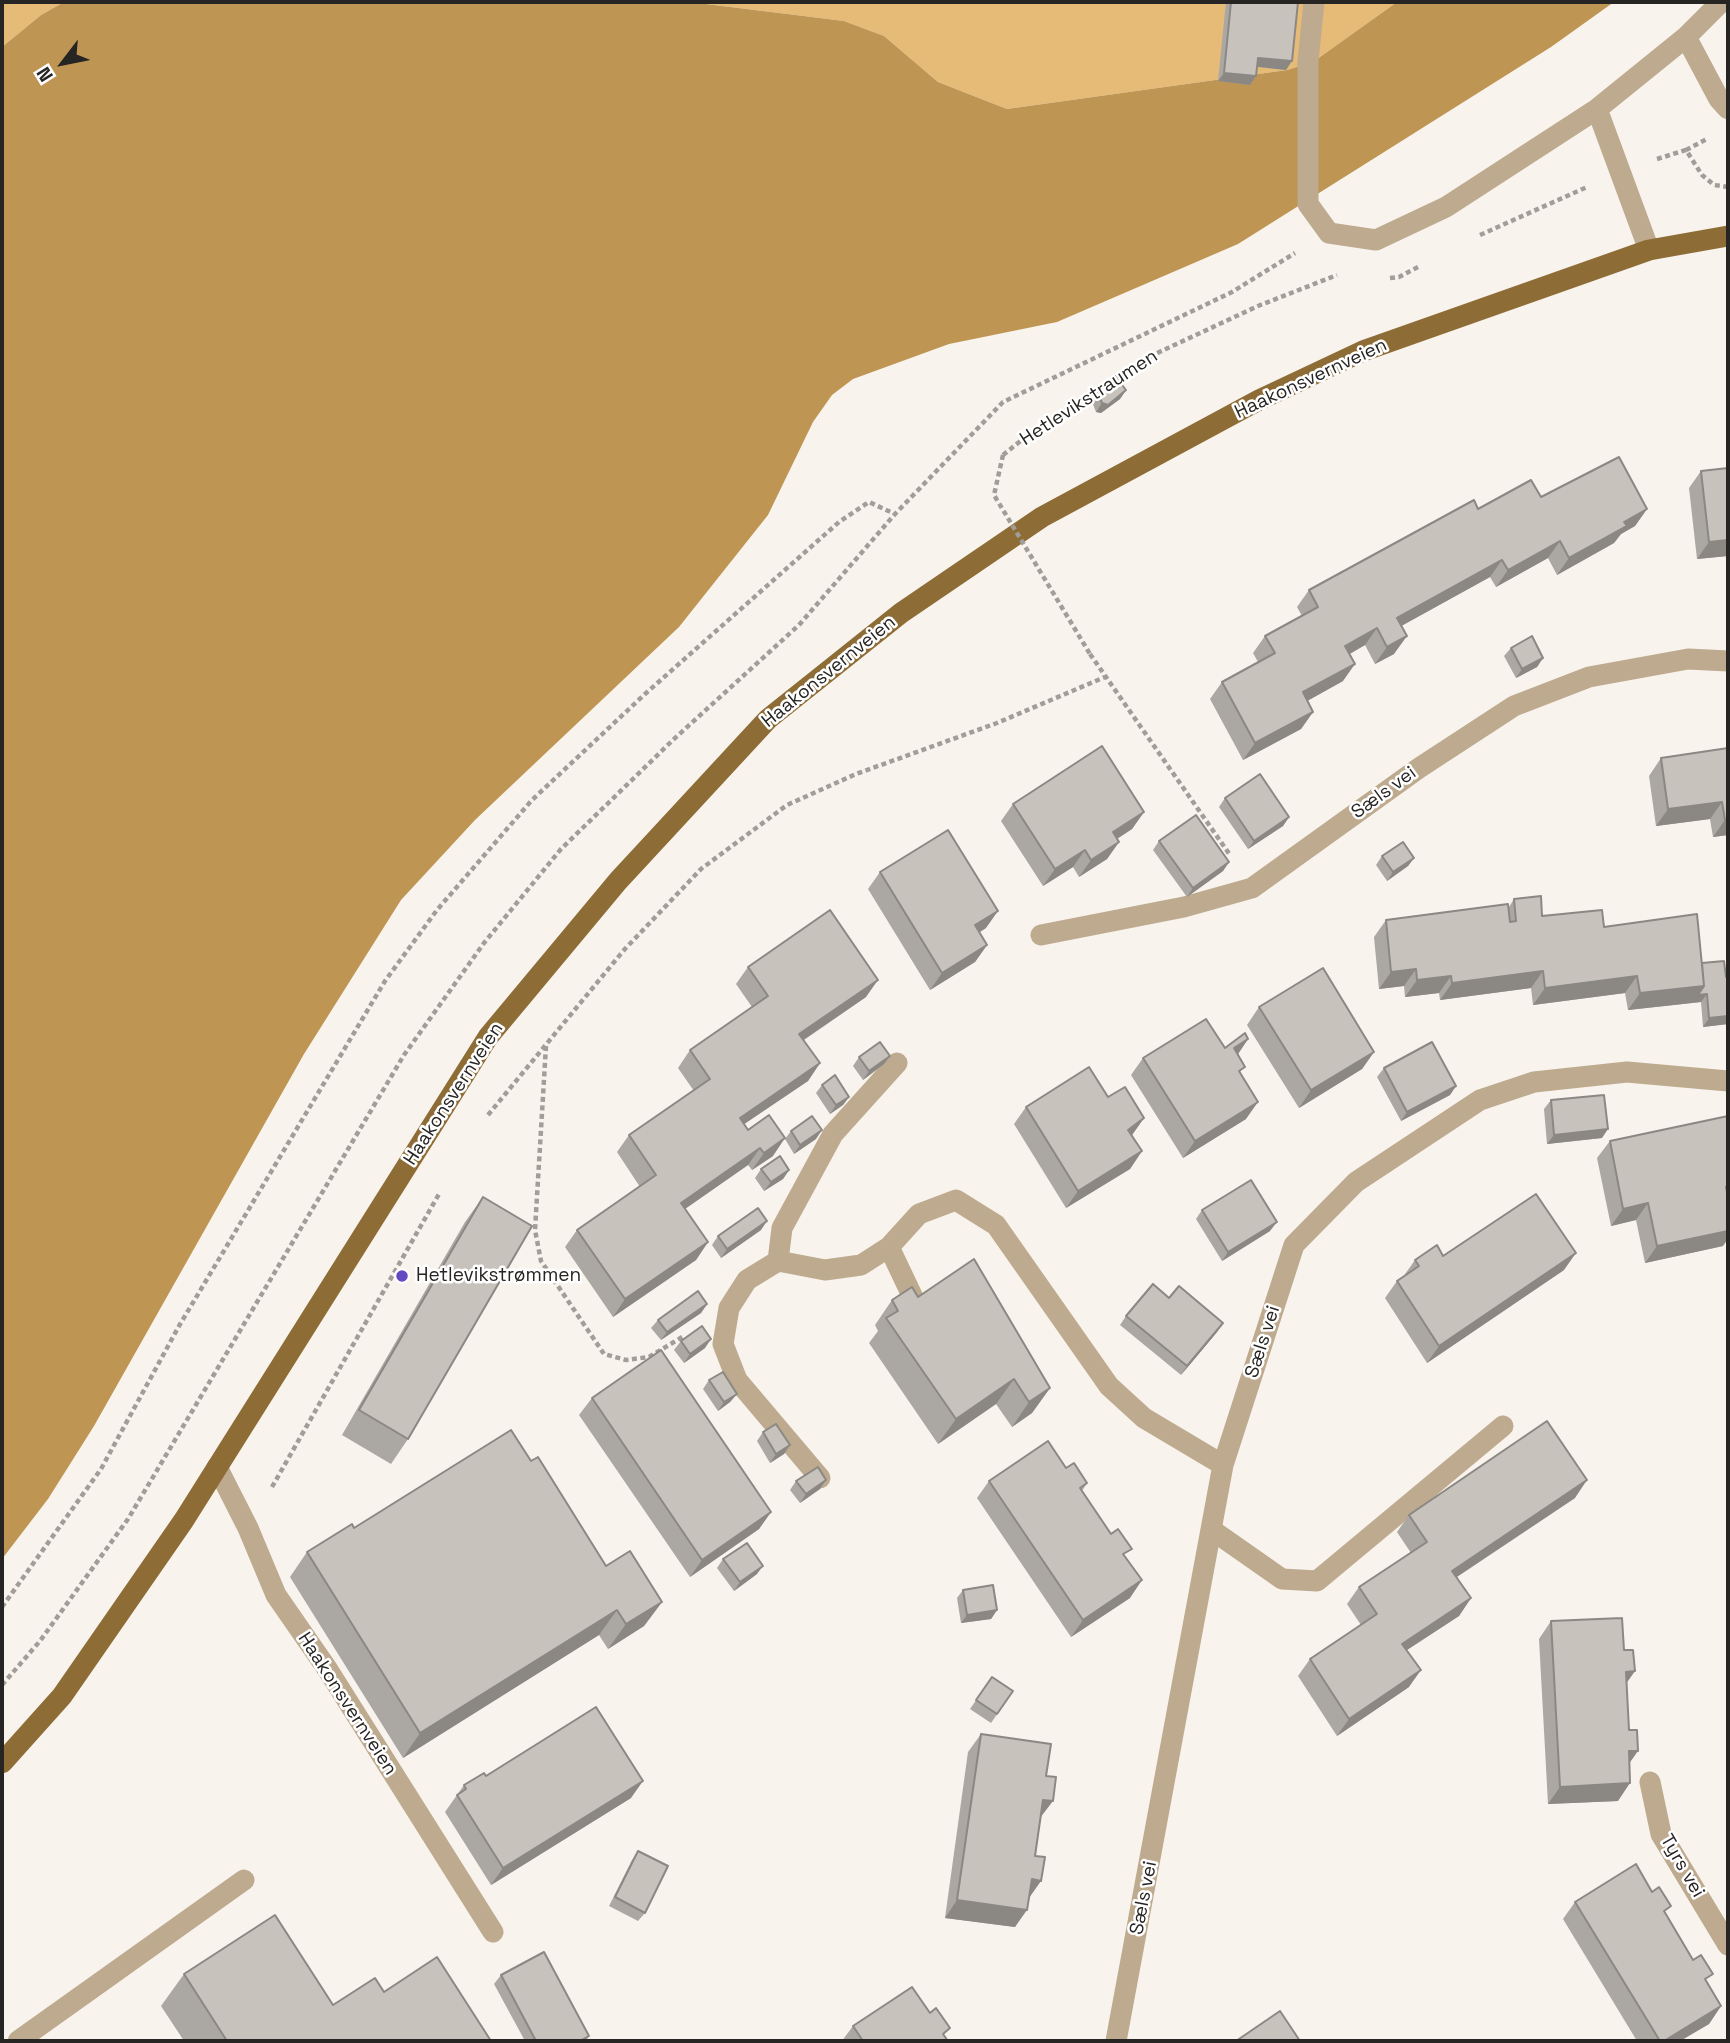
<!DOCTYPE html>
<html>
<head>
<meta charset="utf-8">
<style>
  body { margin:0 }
  #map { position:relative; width:1730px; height:2043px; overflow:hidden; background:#f8f3ec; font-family:"Space Grotesk",sans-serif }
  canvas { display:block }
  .frame { position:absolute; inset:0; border:4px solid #272523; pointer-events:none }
  .north { position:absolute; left:28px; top:28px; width:70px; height:70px; -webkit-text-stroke:5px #fff; paint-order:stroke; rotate:238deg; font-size:19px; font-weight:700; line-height:28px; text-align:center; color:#272523 }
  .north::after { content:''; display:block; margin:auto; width:24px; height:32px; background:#272523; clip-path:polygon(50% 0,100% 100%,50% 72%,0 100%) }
</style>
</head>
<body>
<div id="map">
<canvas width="1730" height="2043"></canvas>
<div class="frame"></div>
<div class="north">N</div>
</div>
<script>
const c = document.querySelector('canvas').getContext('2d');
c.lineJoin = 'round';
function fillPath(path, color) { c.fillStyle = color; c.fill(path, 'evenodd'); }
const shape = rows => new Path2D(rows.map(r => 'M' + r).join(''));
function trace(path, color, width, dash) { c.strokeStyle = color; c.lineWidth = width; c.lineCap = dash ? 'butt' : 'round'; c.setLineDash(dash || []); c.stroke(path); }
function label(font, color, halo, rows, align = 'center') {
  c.font = font + ' "Space Grotesk",sans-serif'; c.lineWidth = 5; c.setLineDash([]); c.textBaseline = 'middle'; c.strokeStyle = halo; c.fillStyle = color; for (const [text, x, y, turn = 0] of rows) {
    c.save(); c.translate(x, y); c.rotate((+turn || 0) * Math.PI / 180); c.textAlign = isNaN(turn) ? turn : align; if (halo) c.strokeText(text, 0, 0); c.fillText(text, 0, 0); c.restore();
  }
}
fillPath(shape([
  [2,2,64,2,41,15,2,47],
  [690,2,1397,2,1313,62,1287,70,1007,109,938,82,884,36,844,21]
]), '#e6ba77');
fillPath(shape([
  [64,2,690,2,844,21,884,36,938,82,1007,109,1287,70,1313,62,1397,2,1614,2,1551,47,1238,244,1057,322,949,344,853,379,832,395,813,422,768,515,679,627,475,820,401,900,304,1054,94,1426,48,1499,2,1559,2,47,41,15]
]), '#bf9553');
trace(shape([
  [1686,150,1707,139],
  [1657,159,1686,150,1702,175,1714,185,1728,187],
  [1480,235,1587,187],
  [1390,278,1399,277,1420,266],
  [1114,380,1153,355,1258,306,1337,275],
  [1003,455,1033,431,1101,388],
  [1090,654,1230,855],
  [546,1046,535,1230,541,1261,604,1354,626,1360,649,1357,684,1336],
  [488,1115,624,950,701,869,787,805,856,774,997,723,1105,677],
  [272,1487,439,1194],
  [2,1607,101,1469,179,1326,385,981,437,910,532,800,645,694,839,522,869,502,895,514],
  [2,1685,40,1641,128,1519,404,1055,484,943,561,849,674,739,799,625,895,514,1003,402,1232,292,1295,253]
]), '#a19d98', 4.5, [5, 3.5]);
trace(shape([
  [1314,2,1308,61,1308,204,1329,233,1376,240,1446,207,1597,109,1686,37,1721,2],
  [1686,37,1719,99,1728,109],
  [1597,109,1649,250],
  [1041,935,1184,907,1252,888,1419,768,1514,706,1589,677,1688,659,1728,661],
  [778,1261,782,1228,833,1134,897,1063],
  [917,1306,889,1247,919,1214,956,1200,996,1225,1109,1386,1144,1418,1223,1465],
  [217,1467,248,1528,276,1595,328,1670,493,1932],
  [820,1478,737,1380,723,1344,729,1308,747,1280,778,1261,825,1270,861,1265,889,1247],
  [1212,1530,1282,1579,1317,1581,1503,1426],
  [1650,1782,1661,1834,1728,1945],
  [18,2041,244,1880],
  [1116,2041,1223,1465,1294,1245,1356,1182,1480,1100,1534,1082,1627,1072,1728,1081]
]), '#bdaa8f', 21);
trace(shape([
  [2,1763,62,1696,184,1520,488,1037,618,881,768,719,901,613,1042,517,1259,400,1363,351,1649,250,1728,236]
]), '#8e6c36', 21);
trace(shape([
  [1003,455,994,495,1090,654]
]), '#a19d98', 4.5, [5, 3.5]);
fillPath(shape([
  [1226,2,1298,2,1286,70,1257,67,1256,76,1250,85,1218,81],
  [1126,390,1120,399,1101,413,1096,412,1091,399,1097,391],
  [1701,471,1728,556,1697,559,1689,488],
  [1541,497,1647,509,1635,526,1621,534,1614,543,1557,575,1548,558,1496,587,1490,577,1401,626,1394,654,1375,664,1365,645,1350,654,1343,681,1307,701,1313,712,1301,729,1243,760,1210,699,1222,682,1258,662,1253,653,1265,636,1302,616,1297,607,1309,590,1478,509],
  [1511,648,1543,658,1537,667,1516,678,1504,656],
  [1728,748,1728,835,1713,837,1710,819,1656,826,1649,776,1661,758],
  [1225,798,1289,817,1283,826,1248,849,1219,807],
  [1013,804,1144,812,1132,829,1117,839,1119,842,1107,859,1079,877,1073,867,1043,886,1001,821],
  [1159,841,1229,862,1223,871,1187,897,1153,850],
  [1382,856,1414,858,1408,866,1387,881,1376,865],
  [880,872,986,928,980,932,987,945,975,962,930,990,868,889],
  [1514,899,1542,916,1604,927,1702,963,1728,1024,1703,1027,1701,1002,1628,1010,1625,993,1533,1005,1531,988,1440,1000,1439,993,1405,997,1404,986,1379,989,1374,937,1386,920,1509,907],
  [748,967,866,997,804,1040,820,1063,808,1081,744,1124,748,1130,773,1156,752,1170,748,1165,685,1209,708,1242,696,1260,613,1317,565,1247,577,1230,640,1187,617,1152,629,1135,694,1091,678,1068,690,1050,752,1007,736,984],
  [1259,1007,1374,1052,1362,1069,1299,1108,1247,1025],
  [1248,1039,1238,1054,1246,1119,1183,1158,1131,1075,1143,1058,1225,1048],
  [859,1057,884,1064,863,1080,853,1066],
  [1384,1068,1456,1086,1450,1095,1401,1121,1377,1077],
  [822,1085,849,1097,843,1105,830,1114,816,1093],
  [1108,1097,1144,1118,1132,1135,1142,1151,1130,1169,1066,1208,1014,1124,1026,1107],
  [1551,1100,1602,1138,1547,1144,1544,1109],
  [791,1131,816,1139,794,1154,785,1139],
  [1610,1141,1723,1246,1645,1263,1636,1220,1611,1226,1597,1158],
  [761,1169,789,1170,783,1179,764,1191,755,1178],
  [483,1197,408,1439,391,1464,342,1435,465,1222],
  [1202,1210,1270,1231,1222,1261,1196,1219],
  [761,1230,721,1258,712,1245,718,1236],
  [1443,1256,1564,1270,1427,1363,1385,1298,1397,1281,1403,1277,1415,1260],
  [918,1297,1050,1388,1032,1413,1012,1427,996,1404,938,1444,869,1343,878,1331,875,1325,892,1300],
  [1169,1298,1217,1332,1181,1375,1120,1325,1126,1316],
  [707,1304,701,1313,661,1340,651,1328,658,1320],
  [681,1341,705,1348,684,1363,674,1350],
  [709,1380,737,1394,730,1402,718,1411,703,1389],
  [592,1398,771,1512,759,1529,690,1577,579,1415],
  [763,1432,790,1445,784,1454,770,1463,757,1441],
  [531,1461,606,1566,662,1602,644,1626,608,1649,599,1635,403,1758,290,1577,307,1552,354,1528],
  [1066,1468,1087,1483,1082,1491,1126,1557,1130,1598,1071,1637,977,1498,989,1481],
  [796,1481,820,1489,800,1503,790,1490],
  [1575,1498,1457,1577,1471,1598,1459,1616,1407,1650,1409,1687,1337,1736,1298,1676,1310,1659,1361,1625,1347,1604,1359,1587,1411,1553,1397,1532,1409,1515],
  [723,1559,757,1574,734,1591,717,1568],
  [963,1590,997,1610,991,1619,961,1623,957,1598],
  [1551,1621,1624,1650,1635,1671,1626,1683,1629,1763,1618,1801,1548,1804,1539,1639],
  [992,1677,1013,1691,991,1723,970,1709],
  [981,1734,1041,1817,1029,1898,1015,1927,945,1918,968,1752],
  [486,1776,631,1798,491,1885,445,1812,464,1785],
  [638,1851,645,1913,638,1921,609,1906,632,1860],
  [1575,1902,1666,1914,1721,2006,1709,2024,1680,2041,1637,2041,1563,1919],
  [184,1974,333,2005,384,1992,491,2041,184,2041,161,2006],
  [501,1975,589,2036,586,2041,525,2041,494,1984],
  [853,2026,944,2036,948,2041,842,2041]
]), '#aba7a2');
fillPath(shape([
  [1258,58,1292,61,1286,70,1251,66],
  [1224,73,1256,76,1250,85,1218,81],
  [1126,390,1120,399,1101,413,1096,412,1102,403],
  [1647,509,1635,526,1621,534,1614,543,1557,575,1569,558,1624,522],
  [1728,540,1728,556,1697,559,1709,542],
  [1560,541,1548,558,1496,587,1508,570],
  [1502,560,1490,577,1385,635,1397,618],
  [1377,628,1365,645,1333,663,1345,646],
  [1407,636,1394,654,1375,664,1387,647],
  [1543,658,1537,667,1516,678,1522,669],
  [1355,664,1343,681,1291,710,1303,692],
  [1313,712,1301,729,1243,760,1255,743],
  [1722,802,1710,819,1656,826,1668,809],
  [1144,812,1132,829,1101,849,1113,832],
  [1289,817,1283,826,1248,849,1254,841],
  [1725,820,1728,820,1728,835,1713,837],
  [1119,842,1107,859,1079,877,1091,860],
  [1085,850,1073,867,1043,886,1055,869],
  [1414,858,1408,866,1387,881,1393,872],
  [1229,862,1223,871,1187,897,1193,888],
  [998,911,986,928,963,942,975,925],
  [987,945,975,962,930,990,942,973],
  [1416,969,1404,986,1379,989,1391,972],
  [1543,971,1531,988,1440,1000,1452,983],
  [1451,976,1439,993,1405,997,1417,980],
  [1637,976,1625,993,1533,1005,1545,988],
  [878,980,866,997,787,1051,799,1034],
  [1704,986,1707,994,1701,1002,1628,1010,1640,993],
  [1728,1016,1728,1024,1703,1027,1709,1018],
  [1248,1039,1236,1057,1234,1048],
  [1374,1052,1362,1069,1299,1108,1311,1090],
  [890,1056,884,1064,863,1080,869,1071],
  [820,1063,808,1081,728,1135,740,1118],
  [1456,1086,1450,1095,1401,1121,1407,1112],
  [849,1097,843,1105,830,1114,836,1105],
  [1258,1102,1246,1119,1183,1158,1195,1141],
  [1144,1118,1132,1135,1128,1130],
  [1608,1129,1602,1138,1547,1144,1554,1135],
  [822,1130,816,1139,794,1154,800,1145],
  [785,1138,773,1156,752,1170,764,1153],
  [760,1148,748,1165,669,1220,681,1203],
  [1142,1151,1130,1169,1066,1208,1078,1191],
  [789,1170,783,1179,764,1191,771,1182],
  [1648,1203,1636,1220,1611,1226,1623,1209],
  [767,1221,761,1230,721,1258,727,1249],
  [1277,1222,1270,1231,1222,1261,1228,1252],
  [1728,1231,1728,1239,1723,1246,1645,1263,1657,1246],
  [708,1242,696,1260,613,1317,625,1299],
  [1576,1253,1564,1270,1427,1363,1439,1346],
  [707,1304,701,1313,661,1340,667,1332],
  [1223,1323,1217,1332,1181,1375,1187,1366],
  [711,1339,705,1348,684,1363,690,1354],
  [1014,1379,996,1404,938,1444,956,1419],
  [1050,1388,1032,1413,1012,1427,1029,1402],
  [737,1394,730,1402,718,1411,724,1402],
  [790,1445,784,1454,770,1463,776,1454],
  [826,1480,820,1489,800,1503,806,1494],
  [1587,1480,1575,1498,1440,1588,1452,1571],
  [771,1512,759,1529,690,1577,702,1560],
  [763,1566,757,1574,734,1591,740,1582],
  [1142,1580,1130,1598,1071,1637,1083,1620],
  [1471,1598,1459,1616,1390,1661,1402,1644],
  [662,1602,644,1626,608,1649,626,1624],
  [617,1610,599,1635,403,1758,420,1733],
  [997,1610,991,1619,961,1623,967,1615],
  [1421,1670,1409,1687,1337,1736,1349,1719],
  [1635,1671,1623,1688,1626,1672],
  [1629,1751,1638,1751,1626,1768],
  [643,1781,631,1798,491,1885,503,1868],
  [1630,1783,1618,1801,1548,1804,1560,1787],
  [1043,1800,1053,1801,1040,1818],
  [1032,1879,1041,1881,1029,1898],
  [957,1900,1027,1910,1015,1927,945,1918],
  [1721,2006,1709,2024,1680,2041,1664,2041]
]), '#8b8884');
const building = shape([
  [1231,2,1298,2,1292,61,1258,58,1256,76,1224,73,1231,2],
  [1115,376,1126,390,1108,405,1102,403,1097,391,1115,376],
  [1619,457,1647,509,1624,522,1627,526,1569,558,1560,541,1508,570,1502,560,1397,618,1407,636,1387,647,1377,628,1345,646,1355,664,1303,692,1313,712,1255,743,1222,682,1275,653,1265,636,1318,607,1309,590,1474,500,1478,509,1531,480,1541,497,1619,457],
  [1728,468,1728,540,1709,542,1701,471,1728,468],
  [1532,636,1543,658,1522,669,1511,648,1532,636],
  [1102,746,1144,812,1113,832,1119,842,1091,860,1085,850,1055,869,1013,804,1102,746],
  [1728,748,1728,820,1725,820,1722,802,1668,809,1661,758,1728,748],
  [1260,774,1289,817,1254,841,1225,798,1260,774],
  [1196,815,1229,862,1193,888,1159,841,1196,815],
  [948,830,998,911,975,925,987,945,942,973,880,872,948,830],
  [1403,842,1414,858,1393,872,1382,856,1403,842],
  [1541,896,1542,916,1602,910,1604,927,1697,914,1704,986,1640,993,1637,976,1545,988,1543,971,1452,983,1451,976,1417,980,1416,969,1391,972,1386,920,1508,904,1510,922,1516,921,1514,899,1541,896],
  [830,910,878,980,799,1034,820,1063,740,1118,748,1130,769,1115,785,1138,764,1153,760,1148,681,1203,708,1242,625,1299,577,1230,656,1175,629,1135,710,1079,690,1050,768,996,748,967,830,910],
  [1724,961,1726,977,1728,976,1728,1016,1709,1018,1707,994,1698,995,1704,986,1702,963,1724,961],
  [1323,968,1374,1052,1311,1090,1259,1007,1323,968],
  [1206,1019,1225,1048,1245,1033,1248,1039,1234,1048,1245,1067,1239,1071,1258,1102,1195,1141,1143,1058,1206,1019],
  [880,1042,890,1056,869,1071,859,1057,880,1042],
  [1432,1042,1456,1086,1407,1112,1384,1068,1432,1042],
  [1089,1067,1108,1097,1125,1087,1144,1118,1128,1130,1142,1151,1078,1191,1026,1107,1089,1067],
  [835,1075,849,1097,836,1105,822,1085,835,1075],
  [1604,1095,1608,1129,1554,1135,1551,1100,1604,1095],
  [812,1116,822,1130,800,1145,791,1131,812,1116],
  [1728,1116,1728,1186,1726,1187,1728,1197,1728,1231,1657,1246,1648,1203,1623,1209,1610,1141,1728,1116],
  [780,1156,789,1170,771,1182,761,1169,780,1156],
  [1251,1180,1277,1222,1228,1252,1202,1210,1251,1180],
  [1536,1194,1576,1253,1439,1346,1397,1281,1419,1266,1415,1260,1437,1245,1443,1256,1536,1194],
  [483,1197,532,1226,408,1439,359,1410,483,1197],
  [758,1208,767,1221,727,1249,718,1236,758,1208],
  [974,1259,1050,1388,1029,1402,1014,1379,956,1419,886,1318,898,1311,892,1300,912,1287,918,1297,974,1259],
  [1153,1284,1169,1298,1179,1286,1223,1323,1187,1366,1126,1316,1153,1284],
  [698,1291,707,1304,667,1332,658,1320,698,1291],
  [702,1326,711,1339,690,1354,681,1341,702,1326],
  [661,1350,771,1512,702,1560,592,1398,661,1350],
  [723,1372,737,1394,724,1402,709,1380,723,1372],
  [1547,1421,1587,1480,1452,1571,1471,1598,1402,1644,1421,1670,1349,1719,1310,1659,1377,1614,1359,1587,1427,1542,1409,1515,1547,1421],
  [776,1424,790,1445,776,1454,763,1432,776,1424],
  [511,1430,531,1461,538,1457,606,1566,630,1551,662,1602,626,1624,617,1610,420,1733,307,1552,352,1524,354,1528,511,1430],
  [1048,1441,1066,1468,1074,1463,1087,1483,1080,1488,1111,1534,1118,1529,1132,1549,1123,1554,1142,1580,1083,1620,989,1481,1048,1441],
  [818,1467,826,1480,806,1494,796,1481,818,1467],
  [747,1543,763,1566,740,1582,723,1559,747,1543],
  [993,1585,997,1610,967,1615,963,1590,993,1585],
  [1622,1618,1624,1650,1633,1650,1635,1671,1626,1672,1629,1730,1637,1730,1638,1751,1629,1751,1630,1783,1560,1787,1551,1621,1622,1618],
  [992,1677,1013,1691,997,1714,976,1700,992,1677],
  [596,1707,643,1781,503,1868,457,1795,466,1789,464,1785,484,1773,486,1776,596,1707],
  [981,1734,1051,1744,1046,1776,1056,1777,1053,1801,1043,1800,1035,1856,1045,1857,1041,1881,1032,1879,1027,1910,957,1900,981,1734],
  [638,1851,668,1866,645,1913,615,1897,638,1851],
  [1636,1864,1652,1892,1659,1887,1671,1906,1664,1911,1693,1960,1701,1955,1713,1974,1705,1979,1721,2006,1664,2041,1660,2041,1575,1902,1636,1864],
  [275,1915,333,2005,375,1978,384,1992,437,1957,491,2041,227,2041,184,1974,275,1915],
  [544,1952,589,2036,580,2041,536,2041,501,1975,544,1952],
  [912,1987,930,2013,936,2008,950,2028,943,2034,948,2041,863,2041,853,2026,912,1987],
  [1280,2011,1300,2041,1236,2041,1280,2011]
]);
fillPath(building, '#c7c2bc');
trace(building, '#8b8884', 2);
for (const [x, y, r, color] of [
  [402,1276,7,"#634ac3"]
]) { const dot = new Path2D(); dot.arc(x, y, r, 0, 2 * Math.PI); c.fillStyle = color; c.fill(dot); trace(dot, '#fff', 2.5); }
label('19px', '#272523', '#fff', [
  ["Haakonsvernveien",1311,379,-25],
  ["Hetlevikstraumen",1089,398,-33],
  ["Haakonsvernveien",829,672,-39],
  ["Sæls vei",1384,793,-36],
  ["Haakonsvernveien",454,1094,-57],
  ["Sæls vei",1263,1342,-72],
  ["Haakonsvernveien",347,1704,57],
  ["Tyrs vei",1682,1866,60],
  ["Sæls vei",1144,1898,-79]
]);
label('19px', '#272523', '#fff', [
  ["Hetlevikstrømmen",416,1276]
], 'left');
</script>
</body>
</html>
